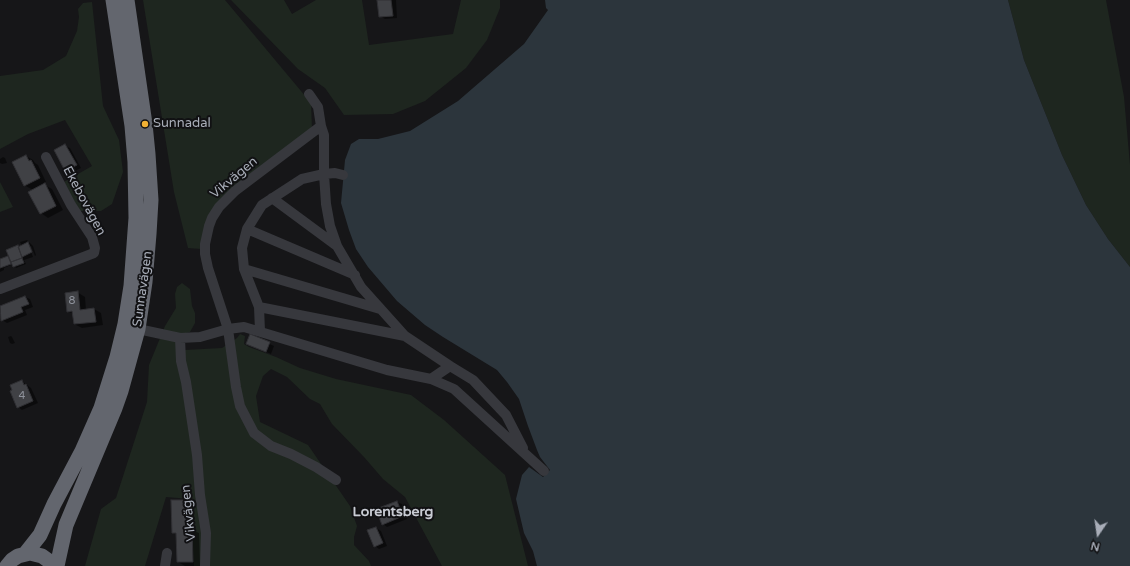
<!DOCTYPE html>
<html>
<head>
<meta charset="utf-8">
<style>
  body { margin:0 }
  #map { position:relative; width:1130px; height:566px; overflow:hidden; background:#161618; font-family:"Varela Round",sans-serif }
  canvas { display:block }
  .north { position:absolute; left:1078px; top:514px; width:40px; height:40px; -webkit-text-stroke:3px #111113; paint-order:stroke; rotate:193deg; font-size:11px; font-weight:700; line-height:16px; text-align:center; color:#a8adb8 }
  .north::after { content:''; display:block; margin:auto; width:14px; height:18px; background:#a8adb8; clip-path:polygon(50% 0,100% 100%,50% 72%,0 100%) }
</style>
</head>
<body>
<div id="map">
<canvas width="1130" height="566"></canvas>
<div class="north">N</div>
</div>
<script>
const c = document.querySelector('canvas').getContext('2d');
c.lineJoin = 'round';
function fillPath(path, color) { c.fillStyle = color; c.fill(path, 'evenodd'); }
const shape = rows => new Path2D(rows.map(r => 'M' + r).join(''));
function trace(path, color, width, dash) { c.strokeStyle = color; c.lineWidth = width; c.lineCap = dash ? 'butt' : 'round'; c.setLineDash(dash || []); c.stroke(path); }
function label(font, color, halo, rows, align = 'center') {
  c.font = font + ' "Varela Round",sans-serif'; c.lineWidth = 4; c.setLineDash([]); c.textBaseline = 'middle'; c.strokeStyle = halo; c.fillStyle = color; for (const [text, x, y, turn = 0] of rows) {
    c.save(); c.translate(x, y); c.rotate((+turn || 0) * Math.PI / 180); c.textAlign = isNaN(turn) ? turn : align; if (halo) c.strokeText(text, 0, 0); c.fillText(text, 0, 0); c.restore();
  }
}
fillPath(shape([
  [143,0,225,0,311,103,312,129,232,188,201,249,188,248,174,192],
  [231,0,284,0,292,14,316,0,362,0,369,45,453,34,461,0,500,0,500,8,487,40,466,68,425,101,393,114,344,115,325,88,298,69],
  [1008,0,1106,0,1124,97,1130,165,1130,267,1108,239,1086,205,1062,155,1024,60],
  [92,2,103,106,119,140,123,172,112,204,101,211,79,211,64,182,92,166,65,120,28,134,0,149,0,76,43,70,66,56,77,31,79,17,78,9,83,3],
  [0,182,13,207,0,212],
  [182,283,190,289,192,306,195,313,195,323,190,332,183,334,185,350,222,348,237,338,240,334,245,336,244,344,249,347,276,357,300,368,336,379,411,395,444,420,505,475,528,566,442,566,405,497,383,479,364,457,332,424,320,404,310,399,287,377,271,369,263,376,256,396,260,422,308,445,350,506,357,526,354,537,354,545,369,561,371,566,194,566,190,499,166,497,145,566,85,566,101,509,116,498,147,402,149,365,165,326,176,308,175,294,177,287]
]), '#1e261f');
fillPath(shape([
  [545,0,1008,0,1024,60,1062,155,1086,205,1108,239,1130,267,1130,566,537,566,533,551,524,533,516,499,522,475,529,467,543,477,550,470,540,457,537,450,528,426,519,399,507,382,497,370,443,337,425,325,397,301,368,267,356,249,349,230,341,203,345,160,351,144,359,139,378,139,410,131,458,101,524,44,548,10,546,8]
]), '#2c353c');
fillPath(shape([
  [378,0,396,0,397,18,385,19,380,16],
  [65,146,70,148,81,168,71,173,66,171,56,151],
  [26,156,33,160,35,163,38,165,46,182,43,184,52,189,63,210,48,218,41,213,33,190,24,185],
  [3,157,5,158,7,163,2,164,0,163,0,159],
  [27,240,33,246,36,255,35,256,31,246,29,246,33,257,24,260,26,264,16,268,13,264,7,260,6,262,11,265,4,268,4,270,0,272,0,260,7,257,11,259,7,250,22,246,20,242],
  [77,292,85,297,86,310,94,309,101,313,103,325,82,328,74,324,73,314,68,311],
  [25,297,30,299,33,307,25,310,27,315,7,323,2,320,0,315,0,307],
  [251,335,274,346,271,354,252,346],
  [11,336,12,337,15,343,12,344,10,343,8,337],
  [22,381,31,388,38,403,22,410,18,407],
  [187,501,194,505,194,531,199,533,200,566,185,566,178,562,178,535,173,532],
  [397,502,402,504,407,519,387,527,383,524],
  [376,528,381,531,387,546,379,549,375,546]
]), '#0007');
const building = shape([
  [377,0,391,0,393,16,379,17,377,0],
  [65,144,77,165,65,171,54,150,65,144],
  [26,155,29,161,31,160,40,178,24,186,12,162,26,155],
  [45,183,56,206,40,214,28,192,45,183],
  [28,242,32,252,22,257,18,247,28,242],
  [18,245,22,258,11,262,6,250,18,245],
  [8,256,11,264,0,268,0,259,8,256],
  [22,258,24,263,13,267,11,262,22,258],
  [78,291,80,310,94,308,96,322,74,324,72,311,67,312,65,293,78,291],
  [25,296,29,304,21,307,23,312,1,321,0,306,25,296],
  [250,334,270,342,266,352,246,344,250,334],
  [22,380,24,385,26,384,33,401,17,408,10,391,12,390,10,385,22,380],
  [171,500,187,500,187,528,192,528,193,562,177,562,176,533,172,533,171,500],
  [397,501,403,516,382,525,376,509,397,501],
  [376,527,383,543,374,547,367,530,376,527]
]);
fillPath(building, '#404145');
trace(building, '#303034', 1);
trace(shape([
  [309,94,318,107,321,126,235,191,219,207,212,218,209,226,205,244,205,254,208,268,228,329,236,387,240,406,254,433,271,446,291,454,316,467,336,480],
  [272,198,337,246],
  [247,229,355,275],
  [244,269,380,309],
  [0,289,94,253,95,248,92,237,71,205,46,157],
  [259,307,405,336],
  [138,329,180,338],
  [260,331,259,307,244,269,242,248,247,229,262,205,302,179,324,174,335,173,343,175],
  [450,366,473,380,506,415,523,448],
  [431,379,454,389,544,471],
  [165,566,167,553],
  [205,566,206,533,200,495,197,455,186,382,181,361,180,338,200,337,228,329,244,327,387,370,431,379,450,366,405,336,361,287,337,246,330,226,326,204,324,174,324,135,321,126]
]), '#37383d', 10);
trace(shape([
  [25,554,40,535,54,504,82,451,101,408,117,357,125,324,131,286,136,218,135,162,132,126,113,0],
  [7,566,12,560,18,556,30,553,42,556,49,561,53,566],
  [57,566,66,525,115,408,121,391,138,329,145,282,149,234,151,200,148,154,145,124,127,0]
]), '#63666e', 15);
for (const [x, y, r, color] of [
  [145,124,4,"#f2b134"]
]) { const dot = new Path2D(); dot.arc(x, y, r, 0, 2 * Math.PI); c.fillStyle = color; c.fill(dot); trace(dot, '#111113', 1.5); }
label('11px', '#8e929b', null, [
  ["8",72,301],
  ["4",22,396]
]);
label('13px', '#a8adb8', '#111113', [
  ["Sunnadal",153,124]
], 'left');
label('13px', '#a8adb8', '#111113', [
  ["Vikvägen",234,178,-40],
  ["Ekebovägen",84,201,62],
  ["Sunnavägen",143,289,-82],
  ["Vikvägen",189,513,-96]
]);
label('bold 14px', '#c9ccd4', '#111113', [
  ["Lorentsberg",393,512]
]);
</script>
</body>
</html>
